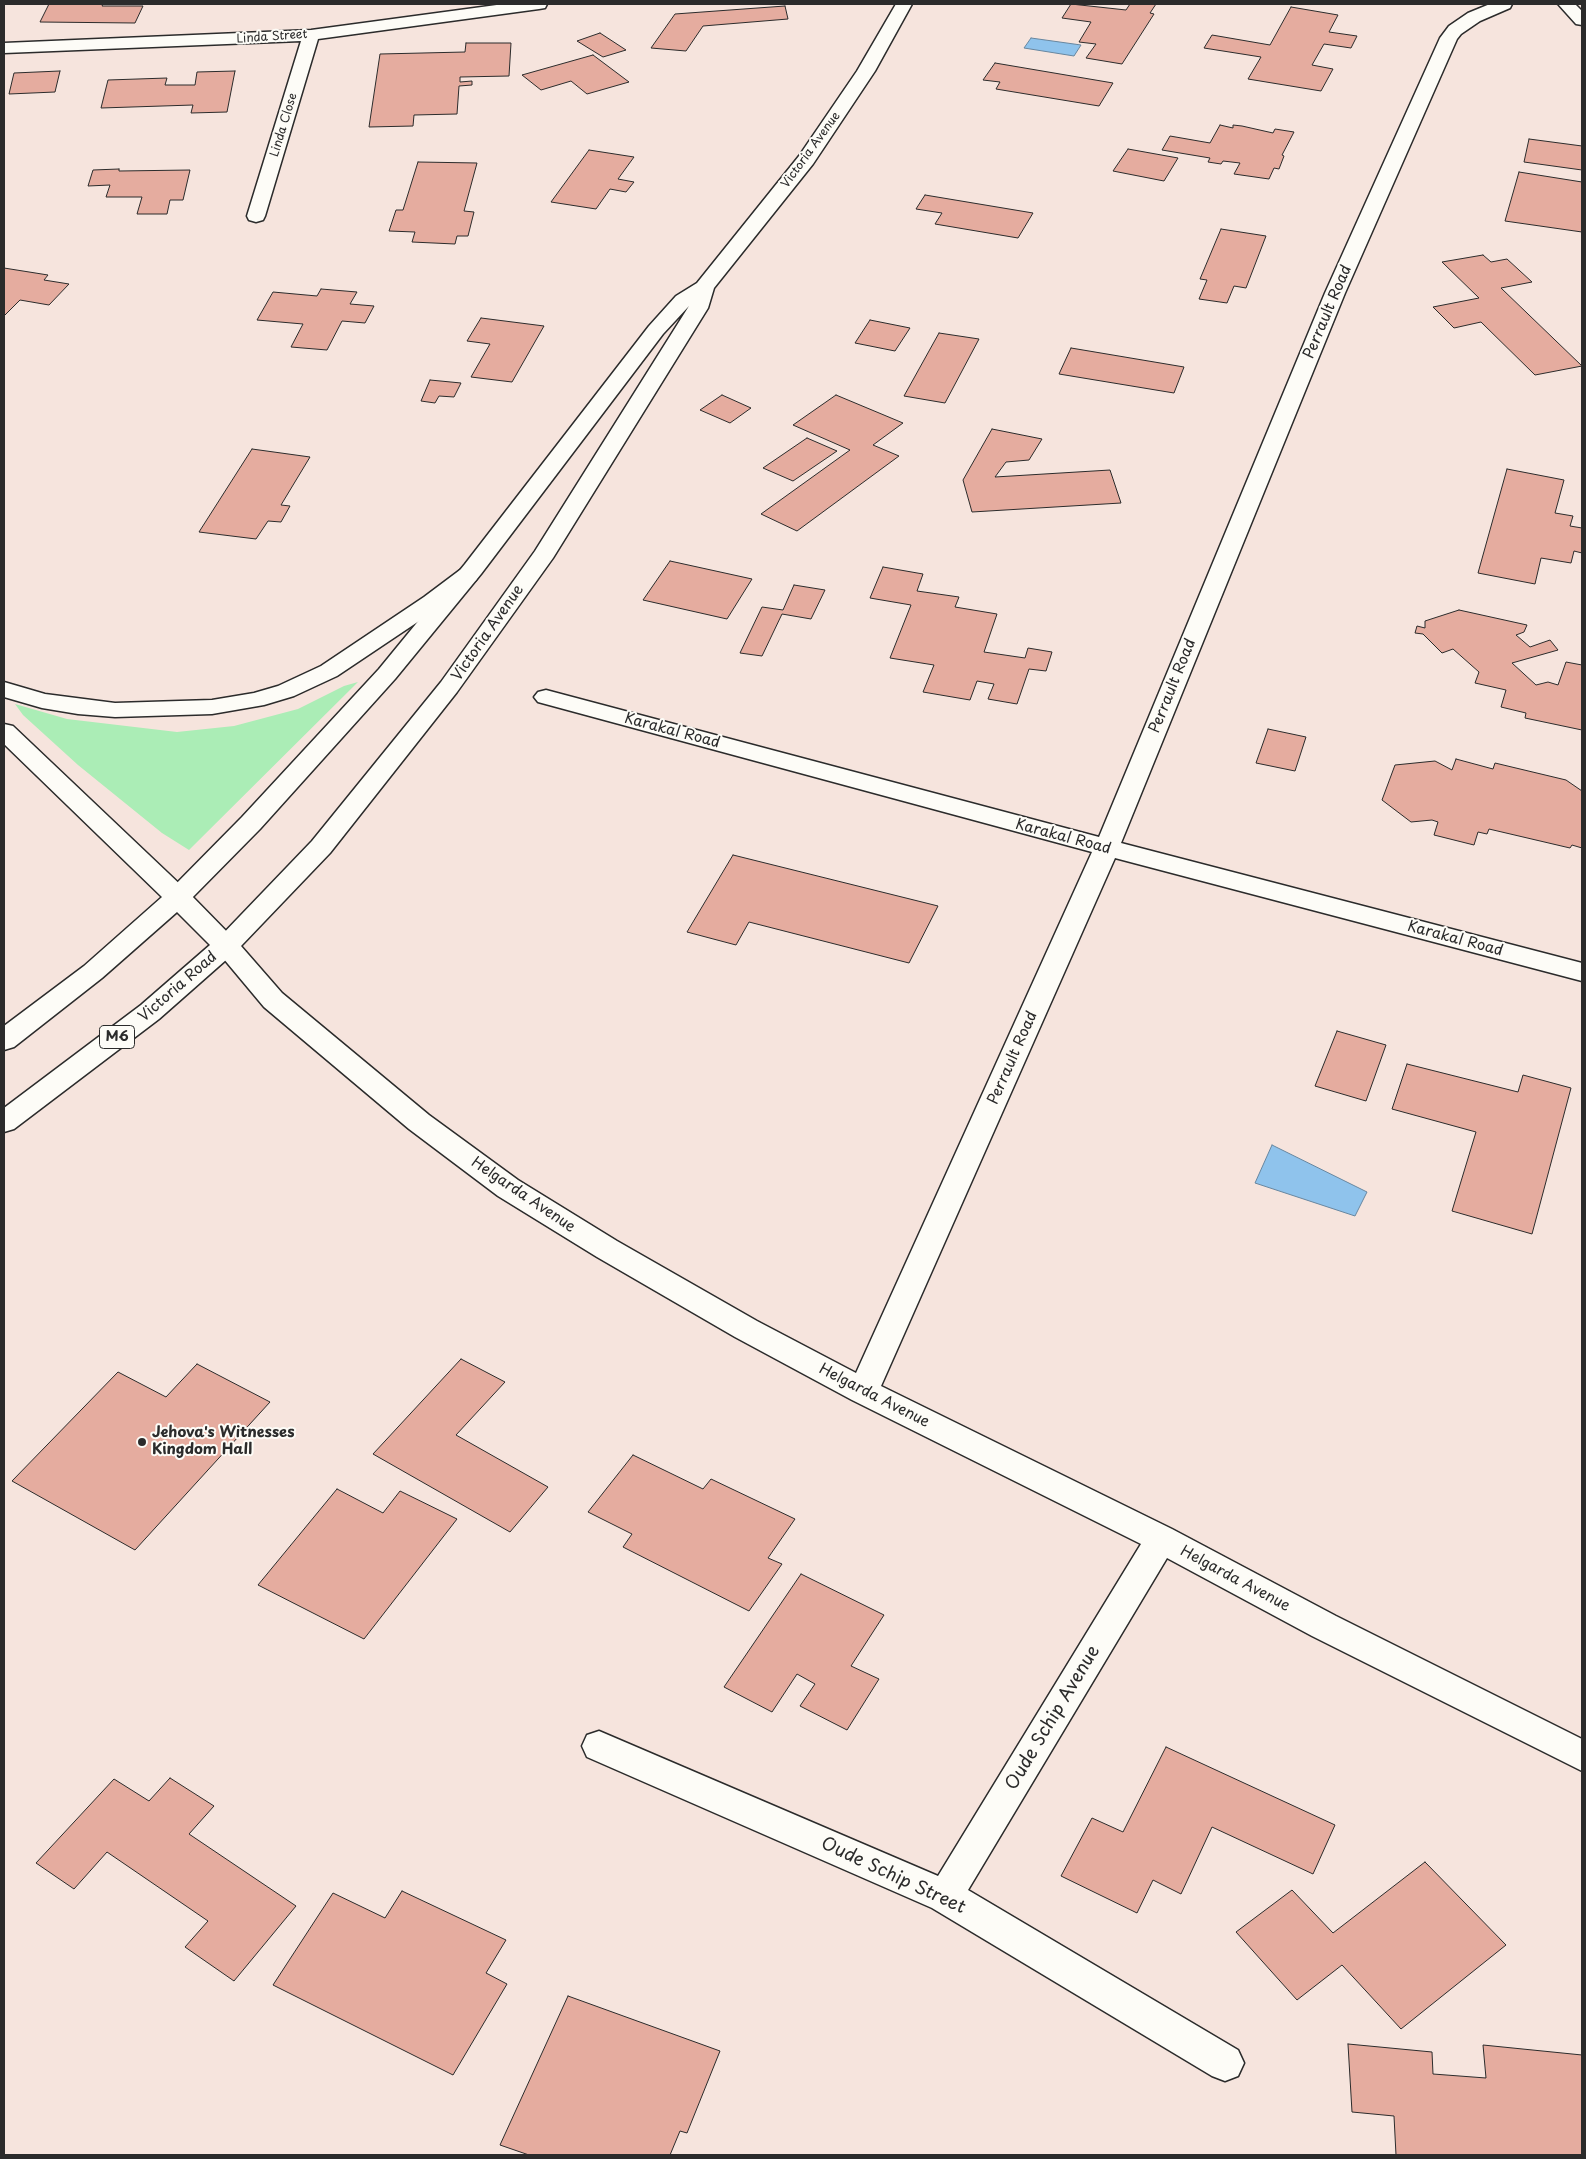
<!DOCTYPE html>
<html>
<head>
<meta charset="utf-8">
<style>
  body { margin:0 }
  #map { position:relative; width:1586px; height:2159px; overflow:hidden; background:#f6e4dd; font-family:"Playpen Sans",sans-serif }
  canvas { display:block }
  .frame { position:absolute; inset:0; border:5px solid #2b2b2b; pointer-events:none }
</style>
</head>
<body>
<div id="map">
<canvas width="1586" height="2159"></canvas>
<div class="frame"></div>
</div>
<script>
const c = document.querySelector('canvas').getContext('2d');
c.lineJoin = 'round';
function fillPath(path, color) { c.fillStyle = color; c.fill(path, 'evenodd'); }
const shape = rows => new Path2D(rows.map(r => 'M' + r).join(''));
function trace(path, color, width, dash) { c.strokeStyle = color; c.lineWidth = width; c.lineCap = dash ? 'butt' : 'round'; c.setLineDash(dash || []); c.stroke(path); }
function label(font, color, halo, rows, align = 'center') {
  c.font = font + ' "Playpen Sans",sans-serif'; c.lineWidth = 4; c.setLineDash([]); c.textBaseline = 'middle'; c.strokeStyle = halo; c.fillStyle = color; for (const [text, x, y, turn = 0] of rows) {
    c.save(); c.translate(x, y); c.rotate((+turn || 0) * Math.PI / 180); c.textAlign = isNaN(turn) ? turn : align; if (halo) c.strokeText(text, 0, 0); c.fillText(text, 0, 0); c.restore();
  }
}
fillPath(shape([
  [358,682,189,850,162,833,78,765,23,715,15,704,67,719,177,732,234,726,298,709,344,686]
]), '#abedb6');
const water = shape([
  [1031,38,1081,45,1074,56,1024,48,1031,38],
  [1272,1145,1367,1192,1355,1216,1255,1183,1272,1145]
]);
fillPath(water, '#8fc3ec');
trace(water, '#67869f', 1);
const building = shape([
  [49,4,103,4,102,6,143,6,135,23,40,22,49,4],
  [1071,4,1126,10,1130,4,1156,4,1150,13,1154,14,1122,64,1086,58,1096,44,1079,42,1091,22,1062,18,1071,4],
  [785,6,788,19,703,26,686,51,651,48,675,14,785,6],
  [1291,7,1338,15,1329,32,1357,36,1351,48,1324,44,1312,65,1333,69,1321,91,1248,79,1261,57,1204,48,1212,35,1270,45,1291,7],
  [600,33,626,50,603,57,577,41,600,33],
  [466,43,511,43,509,76,460,77,460,82,472,81,472,85,459,86,457,114,414,115,413,126,369,127,380,54,465,52,466,43],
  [593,55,629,82,587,94,571,81,541,90,522,75,593,55],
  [995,63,1113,83,1099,106,996,89,1000,82,983,80,995,63],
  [60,71,55,92,9,94,14,73,60,71],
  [235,71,227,112,191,113,193,105,101,108,108,80,167,78,165,85,195,85,197,72,235,71],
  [1220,125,1233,128,1233,125,1242,126,1273,133,1275,129,1294,132,1282,155,1284,156,1279,169,1274,168,1269,179,1234,174,1240,163,1223,161,1221,164,1208,162,1210,158,1162,150,1170,136,1210,143,1220,125],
  [1529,139,1582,146,1582,170,1524,162,1529,139],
  [1128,149,1178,158,1164,181,1113,171,1128,149],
  [589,150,634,157,618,179,634,182,626,192,610,189,596,209,551,202,589,150],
  [418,162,477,163,464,211,474,212,468,236,457,236,455,244,412,242,415,232,389,231,396,210,403,210,418,162],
  [119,169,119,171,190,170,183,200,170,200,167,214,137,214,142,197,106,197,110,185,88,186,93,170,119,169],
  [1519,172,1582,182,1582,232,1505,221,1519,172],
  [925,195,1033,213,1018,238,935,224,942,213,916,209,925,195],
  [1221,229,1266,236,1246,288,1234,286,1227,303,1199,299,1207,280,1200,279,1221,229],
  [1483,255,1491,262,1507,259,1532,282,1501,288,1582,366,1535,375,1481,322,1454,328,1433,307,1479,298,1442,262,1483,255],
  [4,268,48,275,44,280,69,284,49,305,20,300,4,316,4,268],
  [321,289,357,292,350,304,374,306,365,323,342,321,327,350,291,347,303,324,257,320,273,292,317,296,321,289],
  [481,318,544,326,512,382,471,377,490,344,467,341,481,318],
  [870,320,910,328,895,351,855,343,870,320],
  [939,333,979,339,945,403,904,396,939,333],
  [1071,348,1184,367,1174,393,1059,374,1071,348],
  [430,380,461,383,454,397,439,396,435,403,421,401,430,380],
  [722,395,751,408,730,423,700,410,722,395],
  [836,395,903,423,873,445,899,456,797,531,761,514,850,450,793,425,836,395],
  [992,429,1042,439,1029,460,1006,462,995,477,1110,470,1121,503,972,512,963,480,992,429],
  [807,438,837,451,793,481,763,468,807,438],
  [252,449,310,457,281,505,290,506,281,522,268,521,256,539,199,532,252,449],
  [1507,469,1564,480,1555,513,1573,516,1570,526,1582,528,1582,553,1574,551,1571,563,1541,558,1535,584,1478,573,1507,469],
  [670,561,752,579,727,619,643,600,670,561],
  [883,567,923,574,917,591,959,597,955,607,997,614,984,652,1025,658,1028,648,1052,652,1046,671,1029,669,1017,704,988,699,994,684,977,681,970,700,923,692,934,665,890,658,911,605,870,598,883,567],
  [794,585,825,590,811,619,782,614,762,656,740,653,762,607,783,610,794,585],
  [1459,610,1527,625,1524,632,1516,635,1530,647,1550,640,1558,650,1512,663,1536,685,1548,682,1558,685,1566,662,1582,665,1582,730,1525,718,1526,713,1501,707,1506,690,1475,683,1479,672,1453,649,1442,653,1423,634,1415,633,1417,626,1425,628,1425,621,1459,610],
  [1268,729,1306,737,1295,771,1256,763,1268,729],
  [1456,759,1493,769,1495,763,1566,780,1582,791,1582,848,1572,845,1570,848,1489,829,1487,834,1478,832,1474,845,1434,835,1438,822,1432,820,1411,822,1382,800,1395,765,1435,761,1452,770,1456,759],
  [733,855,938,906,909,963,749,922,736,945,687,932,733,855],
  [1337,1031,1386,1045,1366,1101,1315,1086,1337,1031],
  [1407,1064,1518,1092,1523,1075,1571,1088,1532,1234,1452,1211,1476,1132,1392,1109,1407,1064],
  [461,1359,505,1382,456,1435,548,1487,510,1532,373,1454,461,1359],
  [197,1364,270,1402,135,1550,12,1481,118,1372,166,1397,197,1364],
  [633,1455,703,1489,711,1479,795,1519,768,1558,782,1564,749,1611,623,1547,632,1534,588,1512,633,1455],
  [337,1489,383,1513,400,1491,457,1519,364,1639,258,1585,337,1489],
  [801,1574,884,1615,851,1666,879,1679,847,1730,800,1706,815,1684,797,1674,772,1712,724,1687,801,1574],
  [1166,1747,1335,1825,1313,1874,1212,1827,1181,1894,1153,1880,1137,1913,1061,1876,1092,1818,1123,1832,1166,1747],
  [170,1778,214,1806,189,1834,296,1906,234,1981,185,1947,208,1921,107,1852,74,1889,36,1863,114,1779,149,1801,170,1778],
  [1425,1862,1506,1945,1401,2029,1342,1965,1297,2000,1236,1932,1292,1890,1333,1933,1425,1862],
  [402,1891,506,1940,486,1973,507,1984,453,2075,273,1985,333,1893,385,1918,402,1891],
  [568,1996,720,2051,687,2133,680,2131,670,2155,529,2155,500,2145,568,1996],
  [1348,2044,1432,2052,1433,2074,1486,2078,1483,2045,1582,2055,1582,2155,1396,2155,1394,2116,1352,2112,1348,2044]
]);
fillPath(building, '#e5ac9f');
trace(building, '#2b2b2b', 1);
const minor = shape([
  [504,4,547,4,545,8,539,9,318,39,265,216,263,220,256,222,249,220,247,216,301,41,4,53,4,43,311,30,504,4],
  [896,4,912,4,875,71,813,164,714,288,708,308,553,558,457,692,330,853,241,946,282,993,429,1115,518,1180,617,1241,757,1321,856,1373,1092,852,538,702,534,697,538,692,546,690,1099,837,1325,293,1440,38,1449,26,1468,13,1490,4,1512,4,1510,8,1480,21,1461,34,1457,39,1345,293,1121,843,1582,963,1582,981,1115,858,881,1386,1172,1529,1336,1616,1582,1739,1582,1771,1312,1636,1167,1558,968,1890,1238,2050,1244,2063,1238,2076,1225,2081,1212,2076,932,1908,587,1757,582,1746,587,1735,599,1731,938,1876,1141,1544,852,1400,735,1337,597,1257,498,1196,409,1129,264,1007,213,946,217,940,312,841,441,682,535,551,689,306,663,334,481,574,395,679,260,829,187,903,178,906,169,903,165,897,169,891,242,817,379,669,465,564,649,326,676,296,697,283,799,156,857,71,896,4],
  [1558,4,1575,4,1582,11,1582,25,1576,24,1558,4]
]);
const major = shape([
  [468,568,476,570,479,575,476,580,440,607,337,676,294,696,264,705,212,714,115,717,78,714,42,708,4,697,4,682,45,694,115,703,212,700,254,693,278,686,321,666,424,597,460,570,468,568],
  [4,724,13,726,187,891,235,940,239,946,235,952,159,1019,14,1129,4,1132,4,1108,141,1005,210,945,177,912,102,978,14,1047,4,1050,4,1026,84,966,162,897,4,744,4,724]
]);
trace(minor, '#2b2b2b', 3);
trace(major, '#2b2b2b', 3);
fillPath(minor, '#fdfcf7');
fillPath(major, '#fdfcf7');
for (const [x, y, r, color] of [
  [142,1442,5,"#2b2b2b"]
]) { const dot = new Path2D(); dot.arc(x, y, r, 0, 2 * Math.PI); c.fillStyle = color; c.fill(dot); trace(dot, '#fdfcf7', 2); }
label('12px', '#2b2b2b', '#fdfcf7', [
  ["Linda Street",272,37,-4],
  ["Linda Close",284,125,-73],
  ["Victoria Avenue",811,150,-54]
]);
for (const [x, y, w] of [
  [117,1037,35]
]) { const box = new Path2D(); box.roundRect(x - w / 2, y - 11.5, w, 23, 4); c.fillStyle = '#fdfcf7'; c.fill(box); trace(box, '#2b2b2b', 1); }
label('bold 14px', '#2b2b2b', null, [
  ["M6",117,1037]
]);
label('15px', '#2b2b2b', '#fdfcf7', [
  ["Perrault Road",1328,312,-67],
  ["Victoria Avenue",488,633,-55],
  ["Perrault Road",1173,686,-68],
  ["Karakal Road",672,731,15],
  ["Karakal Road",1063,837,15],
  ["Karakal Road",1455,939,15],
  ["Victoria Road",178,987,-41],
  ["Perrault Road",1013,1058,-66],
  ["Helgarda Avenue",523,1195,34],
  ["Helgarda Avenue",874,1396,27],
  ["Helgarda Avenue",1235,1579,28]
]);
label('bold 15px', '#2b2b2b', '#fdfcf7', [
  ["Jehova's Witnesses",152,1433],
  ["Kingdom Hall",152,1450]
], 'left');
label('18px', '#2b2b2b', '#fdfcf7', [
  ["Oude Schip Avenue",1053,1718,-59],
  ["Oude Schip Street",893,1876,25]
]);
</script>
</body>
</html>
